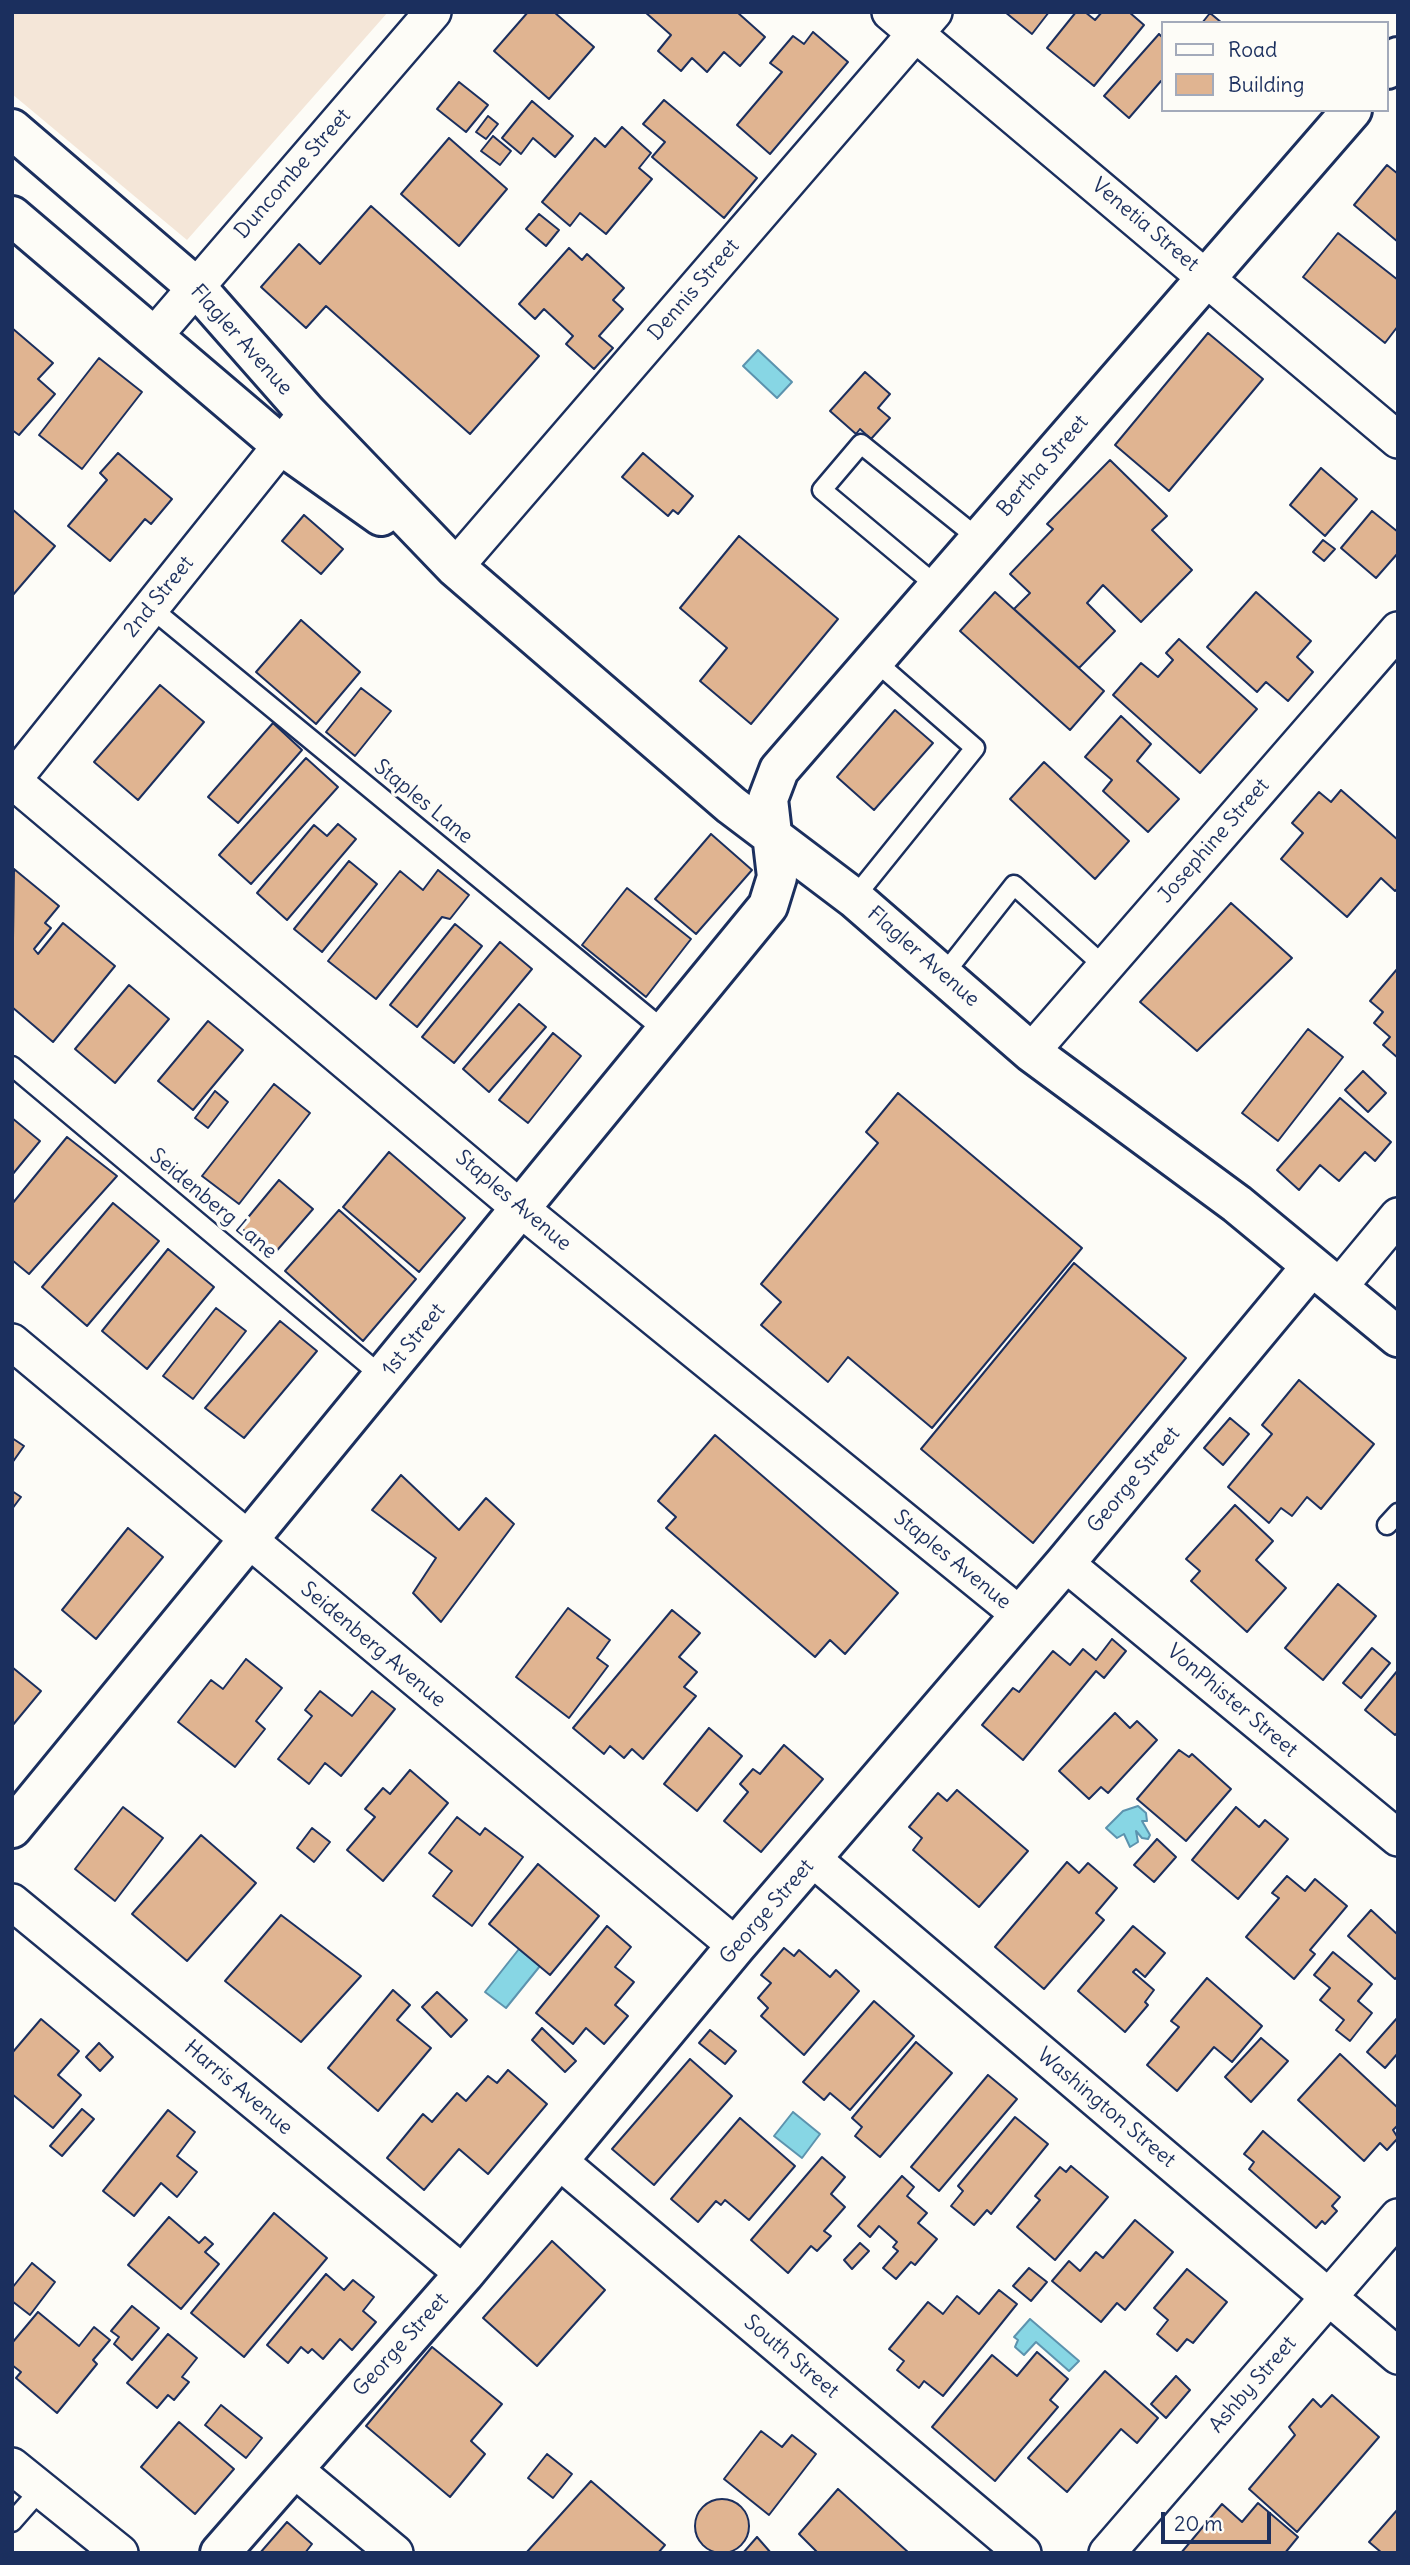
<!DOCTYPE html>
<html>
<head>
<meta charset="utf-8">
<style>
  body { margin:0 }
  #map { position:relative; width:1410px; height:2565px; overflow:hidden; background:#fdfcf7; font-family:Delius,sans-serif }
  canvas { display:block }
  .frame { position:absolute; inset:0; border:14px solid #1b2f5e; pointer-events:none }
  .legend { position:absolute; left:1161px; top:21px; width:228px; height:91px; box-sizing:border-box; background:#fdfcf7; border:2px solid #a3aaba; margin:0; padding:9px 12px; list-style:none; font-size:21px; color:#1b2f5e }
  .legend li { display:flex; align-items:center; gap:14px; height:35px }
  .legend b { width:35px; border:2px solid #a3aaba }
  .scale { position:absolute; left:1161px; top:2512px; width:110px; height:32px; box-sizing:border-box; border:4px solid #1b2f5e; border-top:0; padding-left:9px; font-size:21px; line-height:24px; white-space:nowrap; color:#1b2f5e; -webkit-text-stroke:5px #fdfcf7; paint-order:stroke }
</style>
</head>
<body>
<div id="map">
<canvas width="1410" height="2565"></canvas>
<div class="frame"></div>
<ul class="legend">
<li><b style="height:9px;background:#fdfcf7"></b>Road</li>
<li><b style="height:19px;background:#e0b491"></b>Building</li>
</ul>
<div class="scale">20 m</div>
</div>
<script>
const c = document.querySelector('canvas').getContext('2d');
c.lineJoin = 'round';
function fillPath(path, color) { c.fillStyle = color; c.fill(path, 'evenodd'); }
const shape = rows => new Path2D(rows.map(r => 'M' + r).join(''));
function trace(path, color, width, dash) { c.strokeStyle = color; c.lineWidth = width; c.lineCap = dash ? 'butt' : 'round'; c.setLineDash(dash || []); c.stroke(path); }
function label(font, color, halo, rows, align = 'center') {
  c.font = font + ' Delius,sans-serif'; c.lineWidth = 7; c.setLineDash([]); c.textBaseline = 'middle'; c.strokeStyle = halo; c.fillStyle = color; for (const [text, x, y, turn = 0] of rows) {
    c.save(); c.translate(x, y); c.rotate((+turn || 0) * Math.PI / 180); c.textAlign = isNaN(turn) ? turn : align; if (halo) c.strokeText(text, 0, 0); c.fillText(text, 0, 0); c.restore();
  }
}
fillPath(shape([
  [12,12,388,12,187,240,12,94]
]), '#f4e6d8');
const water = shape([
  [758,350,792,382,777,398,743,366,758,350],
  [1138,1806,1146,1813,1147,1821,1142,1821,1150,1835,1148,1839,1142,1838,1136,1831,1138,1842,1130,1847,1124,1834,1117,1838,1106,1828,1123,1811,1138,1806],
  [519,1949,540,1966,506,2008,485,1992,519,1949],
  [793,2112,820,2134,802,2158,774,2136,793,2112],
  [1030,2319,1079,2361,1069,2371,1036,2342,1024,2355,1015,2347,1018,2340,1014,2337,1030,2319]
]);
fillPath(water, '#87d6e4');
trace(water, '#5c93ae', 2);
const building = shape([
  [528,12,554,12,594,47,549,99,494,51,528,12],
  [645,12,737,12,765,37,740,66,724,52,707,72,692,58,681,71,658,51,671,35,645,12],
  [1005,12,1049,12,1032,34,1005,12],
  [1076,12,1085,12,1095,20,1102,12,1129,12,1144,25,1094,86,1047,48,1076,12],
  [1210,13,1222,23,1202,23,1210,13],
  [813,32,848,62,770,154,737,125,782,72,770,63,793,36,804,44,813,32],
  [1159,34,1163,38,1163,83,1161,81,1129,118,1104,96,1159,34],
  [459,82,488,105,466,132,437,109,459,82],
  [664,100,757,178,724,218,652,157,665,142,643,124,664,100],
  [532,101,573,136,555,157,533,138,521,154,502,138,532,101],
  [488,116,498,124,486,139,476,132,488,116],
  [622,127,651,153,639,168,652,179,606,234,580,213,570,226,542,202,595,138,605,147,622,127],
  [493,136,511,151,500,165,481,151,493,136],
  [449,138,507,189,459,246,401,194,449,138],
  [1387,165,1398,174,1398,242,1354,205,1387,165],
  [371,206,539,356,470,434,326,306,306,328,261,287,299,244,320,264,371,206],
  [539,214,559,230,546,246,526,229,539,214],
  [1338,233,1398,280,1398,326,1385,343,1303,277,1338,233],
  [569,248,582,260,587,254,624,288,613,300,623,309,599,336,613,348,594,369,566,344,573,336,544,309,535,319,519,304,569,248],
  [12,328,53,363,38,379,55,394,19,435,12,430,12,328],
  [1208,333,1263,379,1169,491,1115,445,1208,333],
  [99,358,142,392,82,469,39,435,99,358],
  [865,372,890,394,878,408,890,418,871,439,860,429,856,434,830,411,865,372],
  [118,453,172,499,151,524,145,519,110,561,68,526,107,480,100,473,118,453],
  [643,453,693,496,678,514,673,510,668,516,622,477,643,453],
  [1110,460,1167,516,1152,530,1192,570,1141,622,1103,585,1087,603,1115,631,1079,668,1014,609,1030,593,1010,574,1053,529,1047,524,1110,460],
  [1321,468,1357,499,1325,536,1290,505,1321,468],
  [12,509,55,546,12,596,12,509],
  [1372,511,1398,532,1398,553,1376,578,1341,548,1372,511],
  [304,515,343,549,321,574,282,541,304,515],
  [739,536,838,619,751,724,700,681,727,648,680,608,739,536],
  [1323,540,1335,549,1324,561,1313,552,1323,540],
  [995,592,1104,691,1070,730,960,631,995,592],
  [1256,592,1311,641,1297,657,1313,672,1288,701,1266,682,1257,692,1207,647,1256,592],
  [301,620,360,672,316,724,256,672,301,620],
  [1179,639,1257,709,1200,773,1113,695,1141,663,1158,677,1173,660,1166,653,1179,639],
  [160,685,204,722,138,800,94,762,160,685],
  [361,688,391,711,355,756,326,732,361,688],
  [895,710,933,743,874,810,837,777,895,710],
  [1121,716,1151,744,1137,761,1179,799,1148,832,1103,791,1112,780,1085,757,1121,716],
  [273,723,302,750,238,823,208,797,273,723],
  [306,758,338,787,251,884,219,855,306,758],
  [1044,762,1129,841,1095,879,1010,799,1044,762],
  [1341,790,1398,840,1398,888,1395,891,1381,878,1347,917,1281,859,1303,833,1292,823,1319,792,1331,802,1341,790],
  [338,824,356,839,287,920,257,893,314,825,327,836,338,824],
  [711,834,752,870,696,934,655,899,711,834],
  [349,861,377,884,322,952,294,929,349,861],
  [14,869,59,906,45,923,51,928,34,949,38,954,63,923,115,966,53,1042,12,1007,14,869],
  [438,870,469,895,450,919,442,917,376,999,328,961,400,871,423,890,438,870],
  [627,888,691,939,646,997,582,945,627,888],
  [1231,903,1292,958,1197,1051,1140,1002,1231,903],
  [455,924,482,946,417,1027,390,1005,455,924],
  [500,942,532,969,454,1063,422,1037,500,942],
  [1398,968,1398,1058,1383,1045,1390,1037,1374,1023,1383,1012,1370,1001,1398,968],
  [129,985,169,1019,115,1083,75,1049,129,985],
  [519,1004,546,1027,489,1092,463,1069,519,1004],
  [208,1021,243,1050,193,1110,158,1081,208,1021],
  [1308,1029,1343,1057,1278,1141,1242,1113,1308,1029],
  [553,1033,581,1056,528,1123,499,1100,553,1033],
  [1363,1071,1386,1093,1368,1112,1345,1090,1363,1071],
  [274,1084,310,1113,239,1204,202,1176,274,1084],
  [215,1091,228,1102,208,1128,195,1118,215,1091],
  [898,1093,1082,1248,932,1428,848,1357,828,1382,761,1325,781,1302,761,1284,878,1143,866,1132,898,1093],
  [1340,1098,1391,1142,1375,1161,1365,1152,1339,1181,1320,1165,1299,1190,1277,1170,1340,1098],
  [12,1118,40,1141,12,1175,12,1118],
  [67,1137,117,1176,29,1274,12,1260,12,1204,67,1137],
  [389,1152,465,1218,419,1272,343,1207,389,1152],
  [279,1180,313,1209,273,1255,240,1227,279,1180],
  [113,1203,159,1241,87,1326,42,1287,113,1203],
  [339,1210,416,1279,363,1341,285,1271,339,1210],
  [168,1249,214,1287,147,1369,102,1331,168,1249],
  [1074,1263,1186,1358,1033,1543,921,1449,1074,1263],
  [216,1308,246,1331,193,1399,163,1376,216,1308],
  [280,1321,317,1351,244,1438,205,1408,280,1321],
  [1299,1380,1374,1444,1321,1509,1307,1497,1292,1516,1281,1508,1269,1523,1228,1487,1272,1434,1262,1425,1299,1380],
  [1230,1418,1249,1434,1223,1465,1204,1448,1230,1418],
  [715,1435,898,1593,845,1654,830,1640,815,1657,666,1528,676,1517,658,1501,715,1435],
  [12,1438,24,1446,12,1463,12,1438],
  [401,1475,459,1530,486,1498,514,1524,441,1622,413,1593,436,1558,372,1510,401,1475],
  [12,1491,21,1497,12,1509,12,1491],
  [1235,1505,1273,1541,1256,1560,1286,1588,1247,1632,1191,1581,1200,1571,1186,1559,1235,1505],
  [128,1528,163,1557,96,1639,62,1610,128,1528],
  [1338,1584,1376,1616,1323,1680,1285,1648,1338,1584],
  [568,1608,610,1640,597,1658,608,1666,569,1718,516,1677,568,1608],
  [672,1610,700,1633,679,1657,697,1672,684,1687,696,1696,643,1759,632,1749,624,1758,610,1746,604,1754,573,1728,672,1610],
  [1112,1639,1126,1651,1104,1678,1096,1671,1023,1760,982,1725,1013,1688,1019,1692,1053,1651,1070,1665,1083,1649,1096,1660,1112,1639],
  [1372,1648,1390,1663,1361,1698,1343,1683,1372,1648],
  [246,1659,282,1688,256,1721,265,1729,235,1767,178,1722,211,1680,223,1689,246,1659],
  [12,1667,41,1691,12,1726,12,1667],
  [1398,1670,1398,1732,1395,1735,1365,1710,1398,1670],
  [320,1691,352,1716,372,1691,395,1709,341,1776,325,1763,309,1784,278,1759,312,1716,305,1710,320,1691],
  [1115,1713,1130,1728,1137,1721,1157,1740,1108,1793,1101,1787,1089,1799,1059,1771,1115,1713],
  [709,1728,742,1756,697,1811,664,1784,709,1728],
  [784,1745,823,1779,761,1852,724,1821,748,1792,740,1784,753,1769,760,1774,784,1745],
  [1179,1750,1189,1757,1192,1754,1231,1789,1186,1841,1137,1799,1179,1750],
  [410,1770,448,1803,383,1881,347,1850,375,1817,365,1809,383,1788,390,1794,410,1770],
  [957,1790,1028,1851,979,1907,913,1850,922,1838,909,1827,938,1793,947,1801,957,1790],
  [123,1807,163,1838,115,1901,75,1869,123,1807],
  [1236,1807,1259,1827,1265,1820,1288,1839,1238,1899,1192,1860,1236,1807],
  [457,1817,480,1835,485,1828,523,1857,472,1926,433,1896,452,1871,429,1853,457,1817],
  [312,1828,330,1842,314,1862,297,1848,312,1828],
  [201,1835,256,1883,187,1961,132,1914,201,1835],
  [1157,1839,1176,1857,1154,1882,1134,1865,1157,1839],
  [1067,1862,1079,1873,1088,1863,1117,1888,1096,1913,1104,1920,1044,1989,995,1947,1067,1862],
  [538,1864,599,1916,550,1975,489,1924,538,1864],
  [1287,1876,1305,1891,1315,1879,1347,1906,1310,1950,1315,1954,1294,1979,1246,1937,1279,1898,1272,1893,1287,1876],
  [1371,1910,1398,1935,1398,1976,1395,1979,1348,1936,1371,1910],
  [281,1915,361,1976,301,2042,225,1981,281,1915],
  [607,1926,631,1947,615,1967,634,1982,615,2005,628,2016,604,2044,586,2028,573,2044,536,2013,607,1926],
  [1133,1926,1165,1953,1145,1977,1136,1969,1133,1972,1154,1990,1145,2002,1148,2005,1125,2032,1078,1991,1133,1926],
  [784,1948,794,1956,799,1950,830,1977,836,1970,859,1991,804,2055,761,2016,768,2008,758,1998,771,1983,761,1975,784,1948],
  [1333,1952,1372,1984,1358,2001,1372,2013,1350,2041,1336,2030,1344,2020,1320,2000,1330,1988,1314,1975,1333,1952],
  [1207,1978,1262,2026,1232,2062,1214,2047,1177,2091,1147,2065,1179,2027,1171,2021,1207,1978],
  [393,1990,410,2005,397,2020,431,2048,378,2111,328,2068,393,1990],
  [437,1992,467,2020,451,2037,422,2007,437,1992],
  [874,2001,914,2036,850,2110,830,2093,824,2100,803,2082,874,2001],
  [1398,2017,1398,2053,1385,2068,1367,2052,1398,2017],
  [41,2019,79,2051,58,2075,81,2095,53,2128,12,2094,12,2053,41,2019],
  [542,2028,576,2061,565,2072,532,2040,542,2028],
  [710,2030,736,2051,725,2064,699,2043,710,2030],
  [1261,2038,1288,2061,1251,2102,1225,2077,1261,2038],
  [916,2042,952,2073,880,2157,855,2136,862,2127,852,2118,916,2042],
  [99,2043,113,2057,100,2071,86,2057,99,2043],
  [1340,2054,1398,2108,1398,2125,1393,2130,1398,2138,1387,2150,1380,2143,1364,2161,1298,2100,1340,2054],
  [690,2059,732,2096,654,2185,612,2149,690,2059],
  [508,2070,547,2104,488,2174,459,2149,424,2190,387,2158,423,2114,432,2122,457,2093,466,2101,488,2076,497,2083,508,2070],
  [988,2075,1017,2099,939,2191,911,2167,988,2075],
  [82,2109,94,2119,62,2156,50,2146,82,2109],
  [168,2110,195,2132,177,2156,197,2172,177,2197,161,2183,134,2216,103,2191,168,2110],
  [1015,2117,1048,2144,991,2214,987,2210,974,2225,951,2206,963,2191,958,2186,1015,2117],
  [740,2118,795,2166,749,2220,725,2200,721,2205,716,2201,698,2222,671,2199,740,2118],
  [1263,2131,1340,2197,1332,2206,1337,2211,1325,2224,1322,2221,1316,2228,1249,2169,1254,2162,1244,2154,1263,2131],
  [822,2157,845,2177,831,2194,845,2207,824,2231,831,2236,817,2251,811,2246,788,2273,751,2240,822,2157],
  [1071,2166,1108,2197,1055,2260,1017,2227,1040,2200,1035,2196,1060,2167,1066,2172,1071,2166],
  [902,2176,914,2187,907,2196,927,2213,918,2223,937,2239,915,2265,911,2262,896,2279,883,2268,898,2251,893,2247,897,2242,879,2226,870,2237,858,2226,902,2176],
  [274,2213,327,2258,244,2357,191,2313,274,2213],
  [169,2217,199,2243,205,2237,213,2244,205,2252,219,2264,181,2309,128,2265,169,2217],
  [1135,2220,1173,2252,1125,2310,1117,2303,1101,2322,1052,2281,1069,2261,1080,2271,1096,2252,1103,2258,1135,2220],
  [552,2241,605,2290,537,2366,483,2318,552,2241],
  [860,2243,869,2251,852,2269,844,2260,860,2243],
  [32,2263,55,2282,30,2315,12,2301,12,2288,32,2263],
  [1029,2268,1047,2282,1031,2301,1013,2286,1029,2268],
  [1187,2269,1227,2302,1193,2343,1187,2339,1177,2351,1157,2334,1168,2320,1154,2308,1187,2269],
  [326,2274,344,2290,353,2280,374,2297,363,2311,376,2322,352,2350,340,2339,323,2359,312,2349,308,2353,301,2347,288,2363,267,2345,326,2274],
  [999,2290,1017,2304,943,2396,924,2381,919,2388,897,2370,904,2361,889,2349,928,2302,943,2314,957,2296,979,2314,999,2290],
  [132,2306,159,2328,132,2360,114,2344,119,2337,111,2331,132,2306],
  [38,2312,79,2346,94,2327,110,2340,93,2360,97,2364,57,2413,16,2378,21,2372,12,2365,12,2343,38,2312],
  [168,2334,197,2358,182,2377,189,2382,174,2400,168,2395,157,2408,127,2383,168,2334],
  [432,2347,502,2404,471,2441,485,2454,450,2497,366,2426,432,2347],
  [1037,2352,1068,2379,1050,2400,1058,2407,995,2481,932,2427,992,2355,1017,2376,1037,2352],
  [1105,2371,1158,2418,1137,2443,1121,2429,1067,2492,1028,2458,1105,2371],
  [1176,2376,1190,2390,1166,2418,1151,2404,1176,2376],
  [1332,2395,1379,2437,1297,2532,1249,2489,1295,2435,1289,2427,1313,2399,1321,2407,1332,2395],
  [221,2405,262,2438,246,2458,205,2425,221,2405],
  [179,2422,234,2469,195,2514,141,2467,179,2422],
  [761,2431,782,2447,792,2435,816,2454,769,2515,724,2479,761,2431],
  [547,2454,572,2474,553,2498,528,2478,547,2454],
  [591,2481,665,2545,658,2553,526,2553,591,2481],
  [838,2489,909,2553,818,2553,799,2534,838,2489],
  '695 2526a27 27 0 1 1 54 0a27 27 0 1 1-54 0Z',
  [1258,2503,1298,2537,1285,2553,1181,2553,1222,2504,1242,2522,1258,2503],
  [1398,2509,1398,2553,1382,2553,1369,2542,1398,2509],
  [287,2522,312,2544,305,2553,260,2553,287,2522],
  [757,2537,771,2553,743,2553,757,2537]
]);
fillPath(building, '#e0b491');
trace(building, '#1b2f5e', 2);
const lane = shape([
  [938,587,822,490,861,444,979,539],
  [151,608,666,1032],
  [854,898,975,748,874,660],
  [944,974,1014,885,1105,967],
  [12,1066,384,1378],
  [1387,1525,1398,1513],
  [12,2522,41,2489]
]);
const street = shape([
  [890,12,1398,440],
  [154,336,433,12],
  [455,567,934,12],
  [12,780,521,1209,1020,1615],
  [12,781,307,413],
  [1031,1052,1398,630],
  [1339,1287,1398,1216],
  [12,1342,736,1946],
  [1065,1563,1398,1838],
  [813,1859,1398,2356],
  [12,1902,464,2274],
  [558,2160,1023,2553],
  [12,2466,120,2553],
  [294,2469,395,2553],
  [1107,2553,1398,2217]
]);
const secondary = shape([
  [1387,69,1398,57],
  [12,129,196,287,307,413,455,567,731,805,854,898,1031,1052,1237,1204,1398,1337],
  [12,216,281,445,381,516],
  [12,1828,768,906,777,877,768,799,779,770,1352,110],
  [220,2553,464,2274,736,1946,1065,1563,1311,1267]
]);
trace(lane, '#1b2f5e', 23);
trace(street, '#1b2f5e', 40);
trace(secondary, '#1b2f5e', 44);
trace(lane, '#fdfcf7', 18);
trace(street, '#fdfcf7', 35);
trace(secondary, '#fdfcf7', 38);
label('21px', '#1b2f5e', '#fdfcf7', [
  ["Duncombe Street",293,174,-49],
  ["Venetia Street",1145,225,40],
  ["Dennis Street",694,290,-49],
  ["Flagler Avenue",241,340,48],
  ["Bertha Street",1043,466,-49],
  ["2nd Street",159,597,-51],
  ["Staples Lane",423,802,39],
  ["Josephine Street",1214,841,-49],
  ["Flagler Avenue",923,957,41],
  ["Staples Avenue",513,1201,40],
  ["Seidenberg Lane",213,1204,40],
  ["1st Street",414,1340,-51],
  ["George Street",1134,1480,-50],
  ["Staples Avenue",952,1560,39],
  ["Seidenberg Avenue",373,1645,40],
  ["VonPhister Street",1232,1701,40],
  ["George Street",767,1912,-49],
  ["Harris Avenue",238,2088,40],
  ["Washington Street",1106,2108,40],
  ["George Street",401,2345,-48],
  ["South Street",791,2357,40],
  ["Ashby Street",1253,2385,-49]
]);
</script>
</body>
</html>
